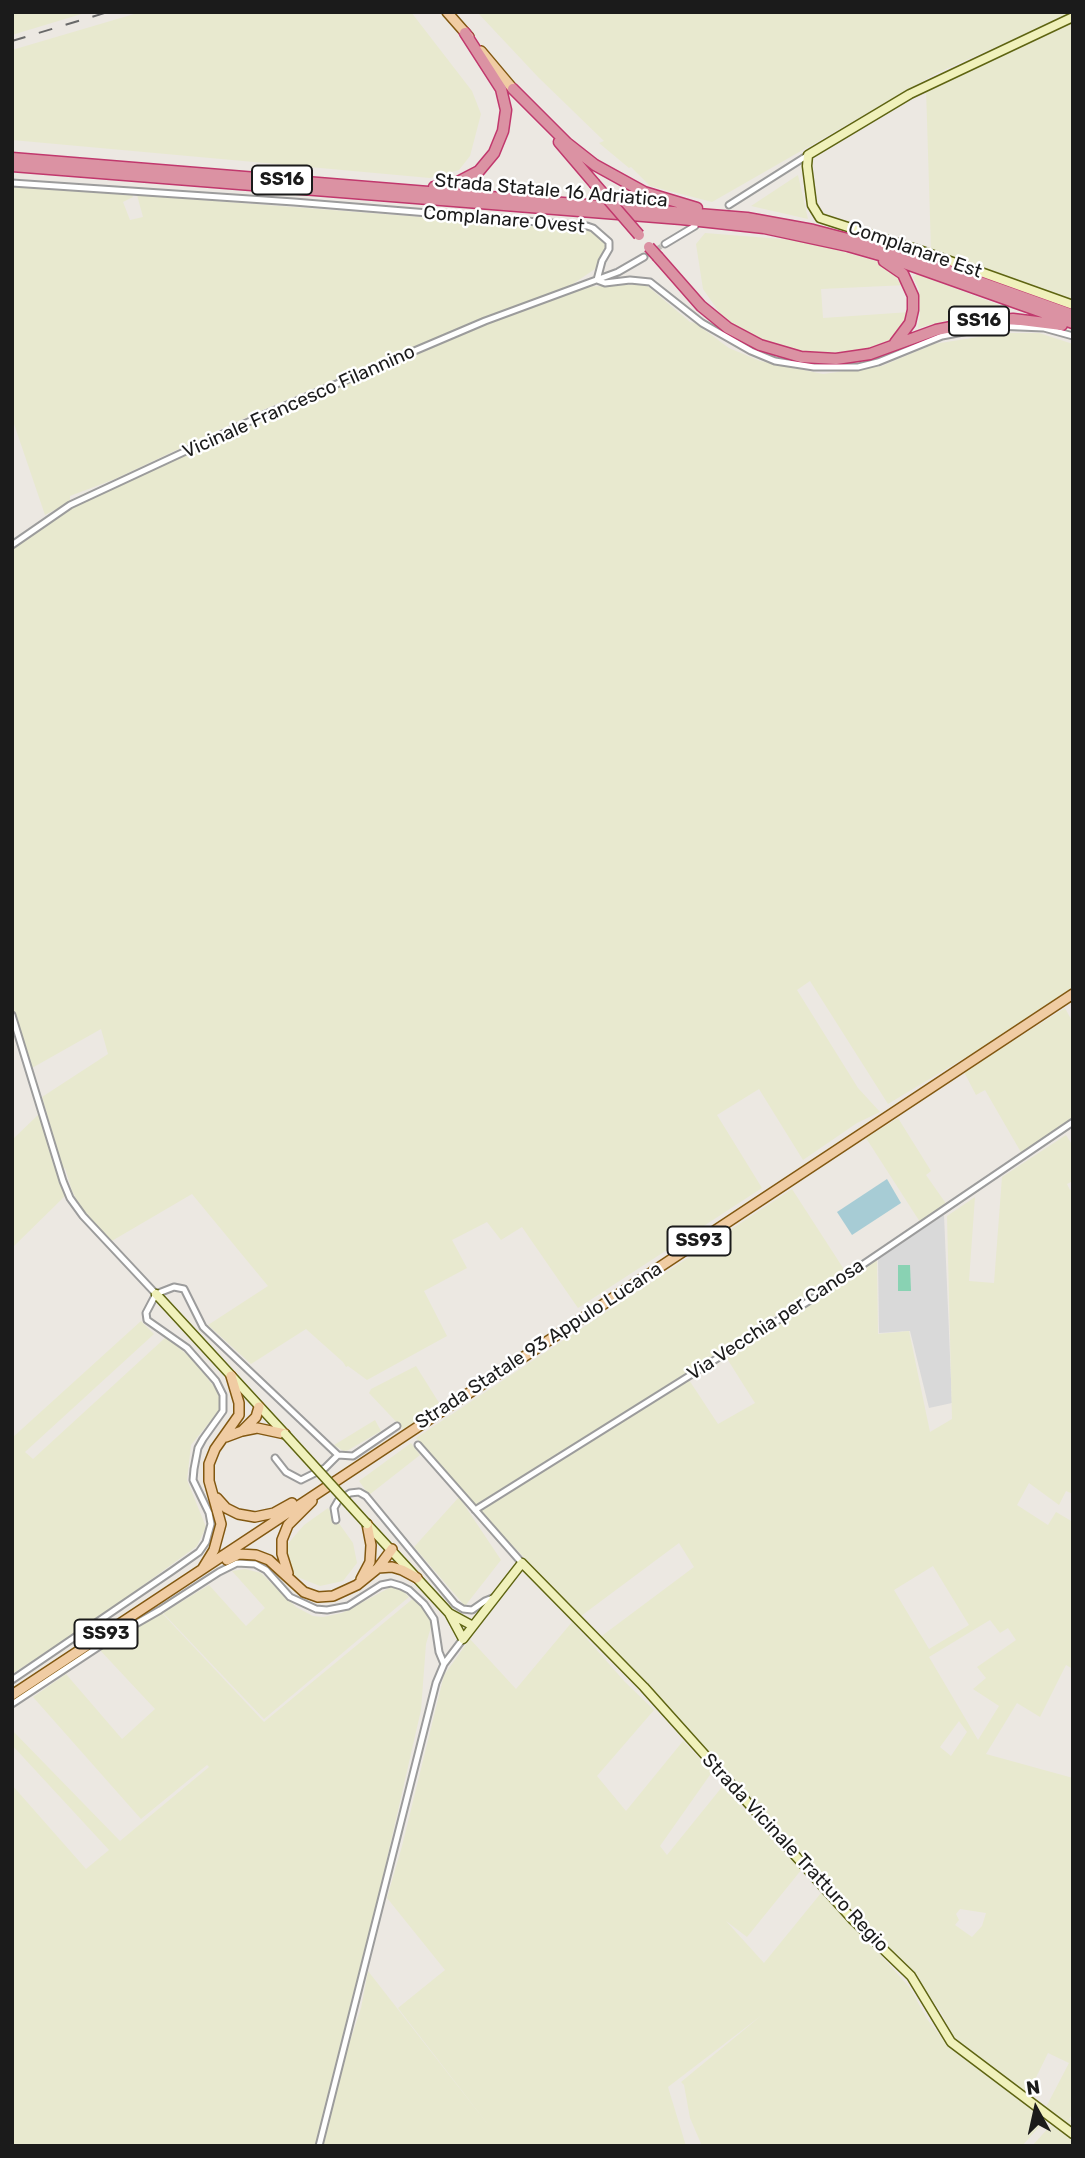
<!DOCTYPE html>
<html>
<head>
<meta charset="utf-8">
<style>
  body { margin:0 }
  #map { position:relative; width:1085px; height:2158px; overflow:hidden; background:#ece8e2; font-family:Rubik,sans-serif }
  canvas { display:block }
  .frame { position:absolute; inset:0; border:14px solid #1b1b1b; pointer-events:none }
  .north { position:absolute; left:1001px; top:2074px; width:70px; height:70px; -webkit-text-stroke:5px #fff; paint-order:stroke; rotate:352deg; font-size:19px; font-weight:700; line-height:28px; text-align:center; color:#1b1b1b }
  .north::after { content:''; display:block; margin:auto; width:24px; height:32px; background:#1b1b1b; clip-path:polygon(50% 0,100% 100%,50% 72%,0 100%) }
</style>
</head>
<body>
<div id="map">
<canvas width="1085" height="2158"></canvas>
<div class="frame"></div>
<div class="north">N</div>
</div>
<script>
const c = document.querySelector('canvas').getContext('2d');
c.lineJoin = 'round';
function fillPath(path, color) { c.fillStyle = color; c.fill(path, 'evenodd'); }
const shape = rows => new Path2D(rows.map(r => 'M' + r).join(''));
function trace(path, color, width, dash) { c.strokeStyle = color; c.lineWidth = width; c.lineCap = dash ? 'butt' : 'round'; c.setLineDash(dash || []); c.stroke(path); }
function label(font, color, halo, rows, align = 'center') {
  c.font = font + ' Rubik,sans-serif'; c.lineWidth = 5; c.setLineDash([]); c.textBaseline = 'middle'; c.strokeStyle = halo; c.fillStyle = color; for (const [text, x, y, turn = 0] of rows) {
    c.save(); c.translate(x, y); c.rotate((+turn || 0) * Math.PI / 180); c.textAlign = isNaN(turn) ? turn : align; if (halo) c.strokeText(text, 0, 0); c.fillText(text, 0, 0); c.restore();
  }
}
fillPath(shape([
  [944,1215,952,1403,929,1408,910,1331,879,1333,878,1258]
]), '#d9d9d9');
fillPath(shape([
  [12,12,88,12,12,35],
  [141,12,411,12,472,91,481,114,470,156,459,170,430,178,12,140,12,50],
  [477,12,1073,12,1073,13,937,73,712,202,650,186,631,167,629,168,599,143,604,141,538,77],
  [1073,18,1073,300,931,250,926,88],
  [798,175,808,219,751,206],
  [12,186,132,195,133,197,123,202,130,220,143,217,137,195,589,230,603,239,606,249,595,269,567,288,383,359,253,414,115,479,70,496,70,502,45,515,12,418],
  [705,233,807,241,879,262,901,276,907,285,821,289,823,318,910,312,897,338,857,352,809,354,771,345,726,322,703,289,696,244],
  [917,274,1012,310,961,317,918,328,920,316,919,289,913,277],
  [645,284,690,322,695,323,729,348,760,361,823,374,882,366,934,344,1003,333,1039,333,1073,344,1073,988,968,1058,966,1057,888,1104,810,981,797,990,858,1088,880,1112,857,1123,803,1160,759,1089,717,1115,762,1188,578,1308,522,1227,501,1240,487,1222,452,1240,467,1268,424,1291,447,1336,367,1380,348,1366,346,1367,343,1362,306,1329,251,1364,208,1325,268,1286,192,1194,110,1242,80,1207,72,1191,65,1168,63,1169,42,1097,108,1054,101,1029,32,1068,12,1004,12,548,64,511,113,486,230,432,253,423,259,425,262,419,290,406,423,348,583,287],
  [1065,1008,1073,1023,1073,1118,1022,1154,985,1090,976,1095,964,1072],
  [39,1114,66,1195,12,1248,12,1140],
  [898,1118,931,1171,926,1175,947,1205,920,1222,866,1138],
  [1066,1135,1073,1146,1073,1181,1067,1184,1070,1190,1073,1189,1073,1494,1066,1491,1059,1505,1029,1483,1017,1505,1048,1525,1056,1512,1073,1522,1073,1669,1066,1665,1040,1717,1017,1703,986,1754,1073,1778,1073,2113,1069,2119,1073,2122,1073,2127,1045,2109,1069,2063,1048,2053,1027,2096,974,2055,952,2035,941,2012,917,1979,830,1885,801,1857,754,1800,685,1725,599,1638,694,1567,679,1543,581,1616,479,1511,689,1380,718,1424,755,1403,726,1357,877,1260,878,1334,909,1331,930,1432,952,1419,947,1216,975,1197,969,1281,994,1283,1002,1177],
  [933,1566,969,1625,929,1649,894,1590],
  [990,1620,1000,1633,1008,1628,1016,1640,977,1667,986,1678,973,1689,999,1706,978,1740,929,1657],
  [959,1721,967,1732,951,1756,940,1747],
  [960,1909,986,1913,982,1926,972,1937,955,1925,959,1920,956,1914],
  [792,1189,845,1271,609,1422,475,1505,416,1438],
  [141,1321,154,1334,25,1452,33,1459,166,1337,191,1358,217,1390,219,1396,221,1408,191,1445,187,1480,206,1527,197,1546,105,1613,12,1674,12,1438],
  [416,1366,441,1406,403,1429,369,1393,371,1389],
  [375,1420,381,1431,345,1452,334,1445],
  [411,1443,420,1455,369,1495,359,1481],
  [459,1497,501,1560,465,1606,414,1547],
  [328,1508,353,1543,357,1563,343,1581,320,1586,295,1576,285,1547,304,1525],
  [245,1569,261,1573,296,1607,313,1616,323,1617,342,1613,391,1587,401,1589,409,1597,264,1719,163,1613,209,1585,246,1626,265,1608,232,1571],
  [415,1597,433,1620,426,1644,421,1710,345,2042,348,2047,361,2008,368,1971,493,2131,398,2008,445,1970,387,1898,402,1846,444,1675,470,1639,516,1689,572,1622,625,1682,654,1710,597,1776,626,1811,683,1741,712,1772,660,1846,667,1855,722,1787,802,1869,747,1937,726,1921,764,1963,821,1893,835,1904,910,1988,927,2019,945,2042,1030,2109,1046,2119,1022,2146,702,2146,690,2118,684,2085,681,2082,762,2015,668,2087,686,2146,12,2146,12,1785,86,1869,109,1850,12,1745,12,1730,120,1841,209,1767,207,1765,141,1819,33,1697,66,1674,122,1739,155,1709,98,1648,160,1611,264,1722],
  [1051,2125,1073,2140,1073,2146,1032,2146]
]), '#e8e9cf');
fillPath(shape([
  [898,1265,910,1265,911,1291,898,1291]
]), '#89d2b3');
fillPath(shape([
  [887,1179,901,1203,852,1235,837,1212]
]), '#a7ccd5');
trace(shape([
  [644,257,665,244]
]), '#c2bfba', 5, [5, 2.5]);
const street = shape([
  [12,183,294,202,587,226,593,228,609,242,609,249,602,261,597,280],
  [729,205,808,155],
  [665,244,695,226],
  [597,280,605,283,630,280,650,282,702,323,751,351,775,361,814,367,858,367,878,362,942,336,995,326,1044,328,1073,336],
  [12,545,70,505,259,417,485,321,618,272,644,257],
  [12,1015,63,1181,70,1198,83,1216,156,1294],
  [156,1294,174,1287,184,1289,203,1327,338,1455,353,1456,397,1426],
  [418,1445,522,1563],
  [275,1458,286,1472,301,1480,325,1468,338,1455],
  [475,1510,812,1299,1073,1122],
  [336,1520,334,1508,338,1501,350,1493,359,1492,366,1496,455,1604,463,1609,472,1610,485,1601,495,1597],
  [12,1680,172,1571,199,1552,206,1542,211,1524,209,1513,193,1480,194,1469,198,1448,203,1439,223,1411,223,1395,216,1381,187,1348,147,1320,146,1313,156,1294],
  [12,1704,118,1634,160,1610,219,1572,237,1563,255,1564,266,1570,290,1597,316,1609,327,1610,348,1606,381,1585,391,1583,401,1586,409,1590,424,1604,434,1619,439,1652,444,1664],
  [319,2146,436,1683,444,1664,463,1639]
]);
const secondary = shape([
  [1073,17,910,94,808,155,807,166,812,205,820,218,922,251,1073,305],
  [156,1294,285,1434],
  [367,1524,449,1613,463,1639,522,1563,644,1687,853,1920,911,1976,951,2042,1073,2134],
  [449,1613,473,1626]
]);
const primary = shape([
  [447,12,469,37],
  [481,51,513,89],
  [242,1431,256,1417,259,1407],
  [226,1437,242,1431,257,1428,285,1434],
  [217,1498,226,1508,238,1514,255,1517,274,1513,292,1503],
  [227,1560,239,1554,256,1555,269,1560,304,1592,318,1597,333,1596,357,1585,378,1568,392,1549],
  [203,1568,214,1550,221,1524,209,1481,209,1464,215,1449,239,1415,239,1403,231,1376],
  [378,1568,392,1567,402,1570,417,1578],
  [288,1573,282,1554,282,1540,288,1525,312,1501],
  [361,1579,370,1562,371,1545,367,1524],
  [12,1695,1073,994]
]);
const highway = shape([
  [513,89,567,143,595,165,644,192,697,208],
  [559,142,594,183],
  [12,158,747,218,813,230,890,250,1073,315],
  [12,166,681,219,764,228,848,246,890,258,1073,323],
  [434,187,454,184,479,171,494,153,503,131,506,110,501,89,465,33],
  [658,257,701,306,728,328,760,345,801,357,836,359,870,354,936,330,977,322,1013,319,1062,325],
  [884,261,903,274,913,296,913,310,910,323,895,343]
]);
trace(street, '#9c9c9c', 9);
trace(secondary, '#5e6411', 11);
trace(primary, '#825811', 12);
trace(highway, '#c1386d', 13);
trace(street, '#fff', 5);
trace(secondary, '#f0f1bb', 8);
trace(primary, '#f0cca3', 9);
trace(highway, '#db92a3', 10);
trace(shape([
  [12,41,108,12]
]), '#696969', 2, [14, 14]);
const secondaryBridge = shape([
  [285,1434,367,1524]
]);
const highwayBridge = shape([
  [594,183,639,235],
  [649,247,658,257]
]);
trace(secondaryBridge, '#5e6411', 11, []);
trace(highwayBridge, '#c1386d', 13, []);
trace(secondaryBridge, '#f0f1bb', 8);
trace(highwayBridge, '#db92a3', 10);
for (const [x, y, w] of [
  [282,180,60],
  [979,321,60],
  [699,1241,63],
  [106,1634,63]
]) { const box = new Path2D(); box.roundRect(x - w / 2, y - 14.5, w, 29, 5); c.fillStyle = '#fff'; c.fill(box); trace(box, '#1b1b1b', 2); }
label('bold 18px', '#1b1b1b', null, [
  ["SS16",282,180],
  ["SS16",979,321],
  ["SS93",699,1241],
  ["SS93",106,1634]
]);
label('19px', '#1b1b1b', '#fff', [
  ["Strada Statale 16 Adriatica",551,191,5],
  ["Complanare Ovest",504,220,5],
  ["Complanare Est",915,250,19],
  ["Vicinale Francesco Filannino",299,402,-24],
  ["Via Vecchia per Canosa",776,1320,-33],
  ["Strada Statale 93 Appulo Lucana",539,1346,-33],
  ["Strada Vicinale Tratturo Regio",795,1853,47]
]);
</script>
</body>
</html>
